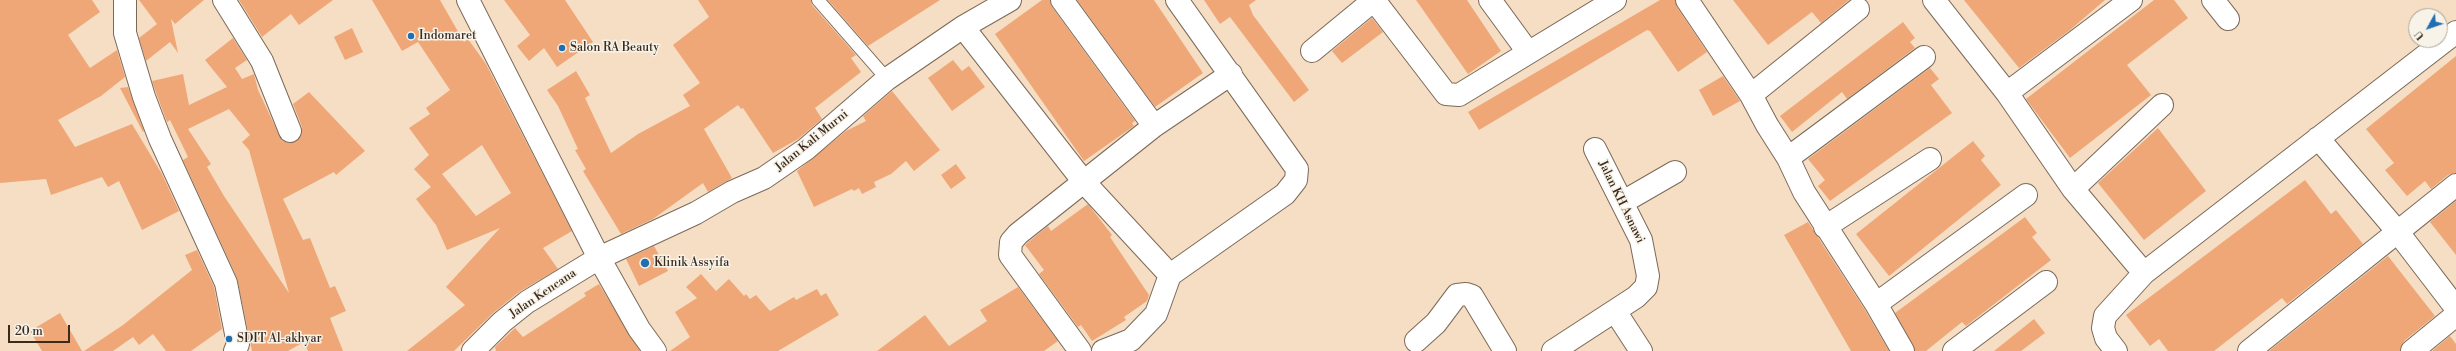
<!DOCTYPE html>
<html>
<head>
<meta charset="utf-8">
<style>
  body { margin:0 }
  #map { position:relative; width:2456px; height:351px; overflow:hidden; background:#f5dec4; font-family:"Libre Bodoni",serif }
  canvas { display:block }
  .north { position:absolute; left:2408px; top:8px; width:40px; height:40px; box-sizing:border-box; background:#f7f3e8; border:1px solid #aca397; border-radius:50%; rotate:230deg; font-size:11px; font-weight:700; line-height:16px; text-align:center; color:#3b2a1e }
  .north::after { content:''; display:block; margin:auto; width:14px; height:18px; background:#1f6fb2; clip-path:polygon(50% 0,100% 100%,50% 72%,0 100%) }
  .scale { position:absolute; left:8px; top:325px; width:62px; height:18px; box-sizing:border-box; border:2px solid #3b2a1e; border-top:0; padding-left:5px; font-size:12px; line-height:14px; white-space:nowrap; color:#3b2a1e; -webkit-text-stroke:3px #f7f3e8; paint-order:stroke }
</style>
</head>
<body>
<div id="map">
<canvas width="2456" height="351"></canvas>
<div class="north">U</div>
<div class="scale">20 m</div>
</div>
<script>
const c = document.querySelector('canvas').getContext('2d');
c.lineJoin = 'round';
function fillPath(path, color) { c.fillStyle = color; c.fill(path, 'evenodd'); }
const shape = rows => new Path2D(rows.map(r => 'M' + r).join(''));
function trace(path, color, width, dash) { c.strokeStyle = color; c.lineWidth = width; c.lineCap = dash ? 'butt' : 'round'; c.setLineDash(dash || []); c.stroke(path); }
function label(font, color, halo, rows, align = 'center') {
  c.font = font + ' "Libre Bodoni",serif'; c.lineWidth = 3; c.setLineDash([]); c.textBaseline = 'middle'; c.strokeStyle = halo; c.fillStyle = color; for (const [text, x, y, turn = 0] of rows) {
    c.save(); c.translate(x, y); c.rotate((+turn || 0) * Math.PI / 180); c.textAlign = isNaN(turn) ? turn : align; if (halo) c.strokeText(text, 0, 0); c.fillText(text, 0, 0); c.restore();
  }
}
fillPath(shape([
  [0,0,92,0,100,12,68,35,90,68,117,50,125,77,101,96,58,120,75,147,132,124,162,174,179,211,142,230,119,181,108,187,102,177,51,195,46,179,0,183],
  [139,0,204,0,175,24,171,19,178,53,170,42,146,61,139,38,157,24],
  [239,0,333,0,299,25,291,14,262,37],
  [372,0,440,0,464,42,468,39,486,64,572,231,543,248,558,269,519,292,493,313,454,351,407,351,465,305,446,287,500,228,447,250,436,225,416,199,431,187,414,169,429,155,409,128,430,114,426,108,450,90,418,42,402,51],
  [482,145,511,193,476,216,442,174],
  [504,0,565,0,593,42,557,67,544,48,529,61,517,46,530,35],
  [698,0,811,0,812,5,856,55,851,58,861,72,815,108,822,119,798,139,773,153,743,108,741,109,738,105,704,129,732,178,708,192,703,183,653,219,621,234,583,171,586,169,575,150,578,149,558,106,547,90,576,71,590,95,585,98,611,153,638,134,690,106,683,95,700,83,673,45,709,17],
  [828,0,940,0,868,46],
  [1042,0,1050,0,1052,7,1135,121,1132,123,1134,126,1084,161,995,34],
  [1077,0,1154,0,1203,73,1155,107],
  [1204,0,1256,0,1249,5,1253,15,1309,90,1294,102,1230,17,1220,24],
  [1416,0,1467,0,1501,51,1468,74],
  [1660,0,1675,0,1677,7,1707,52,1678,72,1650,31,1647,30,1479,130,1468,112],
  [1733,0,1849,0,1821,23,1812,12,1768,45],
  [1964,0,2105,0,2070,30,2019,68],
  [2154,0,2174,0,2188,18,2127,65,2151,95,2070,158,2026,99],
  [1372,18,1383,32,1342,63,1332,51],
  [1903,22,1915,38,1910,42,1915,48,1847,99,1842,92,1792,132,1780,116],
  [352,28,363,52,345,60,334,37],
  [233,38,247,60,235,68,242,79,254,74,258,90,282,141,289,143,300,138,302,127,293,104,309,92,365,151,336,175,334,172,283,199,303,240,310,238,330,288,335,286,346,311,330,318,343,351,308,351,304,342,288,351,252,351,237,278,183,160,188,157,170,120,167,122,156,93,152,81,183,74,189,105,227,87,205,60],
  [229,109,250,135,242,142,249,150,289,293,224,196,207,167,211,164,188,129],
  [2456,56,2456,173,2448,175,2431,189,2425,181,2407,196,2385,170,2394,163,2366,129],
  [953,60,962,71,969,66,985,87,952,111,928,78],
  [1930,68,1939,79,1931,85,1952,113,1830,201,1818,186,1825,180,1808,159],
  [1723,76,1740,101,1713,116,1699,90],
  [128,87,144,131,143,132,120,88],
  [892,91,940,150,914,171,906,161,891,174,874,182,876,187,862,194,859,188,854,191,852,189,814,207,797,171,846,131,866,121,863,116],
  [2158,128,2206,191,2144,240,2098,183],
  [1973,141,1985,156,1981,160,2001,185,1889,276,1856,234],
  [956,164,966,178,951,189,941,175],
  [2305,180,2331,214,2336,210,2363,244,2287,304,2282,298,2214,351,2168,351,2159,339,2150,346,2126,315],
  [2456,201,2456,255,2430,222],
  [1088,204,1112,235,1110,237,1149,295,1147,301,1124,317,1126,320,1092,341,1081,325,1078,327,1039,274,1044,270,1025,245,1048,226,1051,231],
  [2025,217,2037,233,2032,237,2051,260,1966,326,1962,322,1926,351,1915,351,1895,313],
  [1808,222,1865,310,1889,351,1851,351,1784,235],
  [654,246,668,271,639,286,626,259],
  [197,250,214,287,222,329,191,351,166,351,153,334,139,345,133,337,113,351,84,351,123,325,192,270,185,255],
  [2388,256,2435,316,2404,341,2400,351,2269,351],
  [701,274,716,291,729,279,744,296,746,294,750,299,756,295,770,311,794,297,796,300,817,289,821,296,826,293,839,315,778,351,670,351,690,337,675,312,697,298,686,287],
  [599,284,640,351,496,351,495,347,515,328,523,337,586,296,584,293],
  [1018,287,1058,341,1044,351,877,351,925,315,949,346,987,321,980,310],
  [60,313,82,351,42,351,30,331],
  [2034,319,2045,333,2021,351,1994,351],
  [2450,336,2456,344,2456,351,2432,351]
]), '#f0a777');
const service = shape([
  [818,0,887,79]
]);
const minor = shape([
  [125,0,125,33,144,97,160,139,226,283,238,344,235,351],
  [224,0,262,61,290,131],
  [1062,0,1154,126],
  [1374,0,1446,94,1459,95,1615,0],
  [1490,0,1528,52],
  [1687,0,1751,95,1767,125,1788,158],
  [1934,0,2007,93,2073,189,2144,273,2105,316,2103,328,2106,338,2116,351],
  [2213,0,2228,19],
  [963,27,1084,182,1170,275],
  [1312,51,1374,0],
  [2007,93,2131,0],
  [1751,95,1858,9],
  [2318,138,2397,231,2456,308],
  [2073,189,2162,105],
  [1623,202,1675,172],
  [1825,227,1930,159],
  [2144,273,2456,32],
  [1876,304,2026,195],
  [1615,311,1641,351],
  [1416,341,1436,323,1457,295,1466,294,1472,296,1505,351],
  [473,351,502,322,527,302,599,258,696,213,732,192,764,178,806,149,887,79,963,27,1010,0],
  [1080,351,1010,255,1011,242,1018,234,1154,126,1231,74],
  [1103,351,1131,340,1156,314,1170,275,1285,194,1296,180,1297,169,1177,0],
  [1553,351,1636,297,1646,287,1648,276,1641,240,1595,149],
  [1903,351,1876,304,1804,192,1788,158,1924,57],
  [1954,351,2046,282],
  [2249,351,2456,185],
  [2412,351,2456,315]
]);
const tertiary = shape([
  [468,0,599,258,639,329,655,351]
]);
trace(service, '#7c6958', 14);
trace(minor, '#7c6958', 24);
trace(tertiary, '#7c6958', 24);
trace(service, '#fff', 12);
trace(minor, '#fff', 22);
trace(tertiary, '#fff', 22);
for (const [x, y, r, color] of [
  [411,36,4,"#1f6fb2"],
  [562,48,4,"#1f6fb2"],
  [645,263,5,"#1f6fb2"],
  [229,339,4,"#1f6fb2"]
]) { const dot = new Path2D(); dot.arc(x, y, r, 0, 2 * Math.PI); c.fillStyle = color; c.fill(dot); trace(dot, '#f7f3e8', 1.5); }
label('12px', '#3b2a1e', '#f7f3e8', [
  ["Indomaret",419,36],
  ["Salon RA Beauty",570,48],
  ["Klinik Assyifa",654,263],
  ["SDIT Al-akhyar",237,339]
], 'left');
label('12px', '#3b2a1e', '#f7f3e8', [
  ["Jalan Kali Murni",812,141,-39],
  ["Jalan KH Asnawi",1621,202,64],
  ["Jalan Kencana",543,294,-34]
]);
</script>
</body>
</html>
